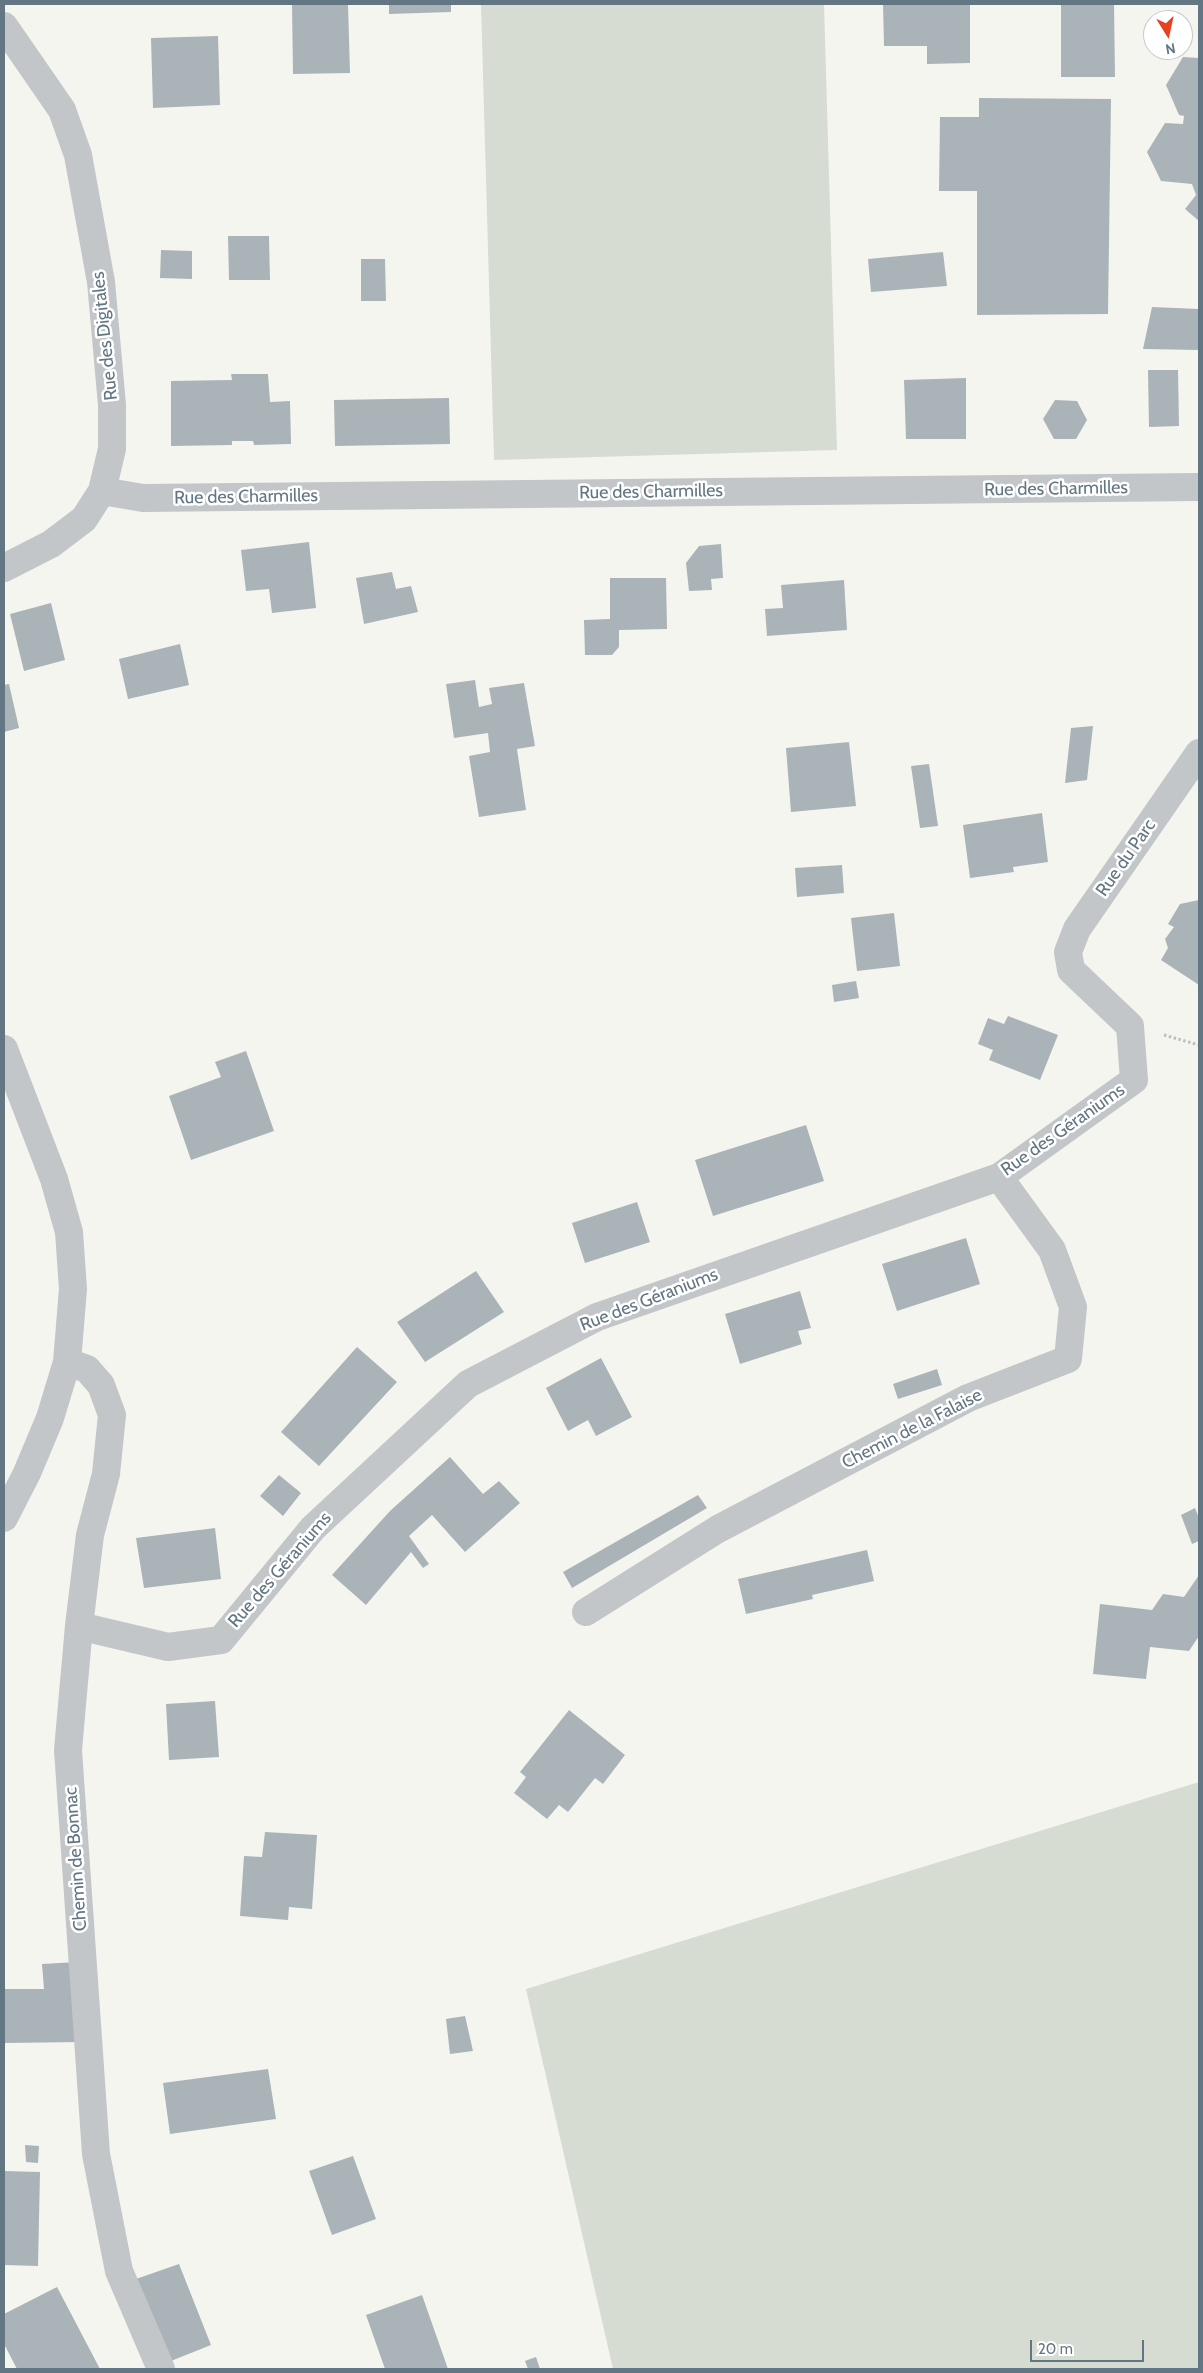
<!DOCTYPE html>
<html>
<head>
<meta charset="utf-8">
<style>
  body { margin:0 }
  #map { position:relative; width:1203px; height:2373px; overflow:hidden; background:#f5f5f0; font-family:Cabin,sans-serif }
  canvas { display:block }
  .frame { position:absolute; inset:0; border:5px solid #637683; pointer-events:none }
  .north { position:absolute; left:1143px; top:10px; width:50px; height:50px; box-sizing:border-box; background:#fff; border:1px solid #c1c8cd; border-radius:50%; rotate:170deg; font-size:14px; font-weight:700; line-height:20px; text-align:center; color:#637683 }
  .north::after { content:''; display:block; margin:auto; width:18px; height:22px; background:#e9401d; clip-path:polygon(50% 0,100% 100%,50% 72%,0 100%) }
  .scale { position:absolute; left:1030px; top:2340px; width:114px; height:22px; box-sizing:border-box; border:2px solid #637683; border-top:0; padding-left:6px; font-size:15px; line-height:18px; white-space:nowrap; color:#637683; -webkit-text-stroke:4px #fff; paint-order:stroke }
</style>
</head>
<body>
<div id="map">
<canvas width="1203" height="2373"></canvas>
<div class="frame"></div>
<div class="north">N</div>
<div class="scale">20 m</div>
</div>
<script>
const c = document.querySelector('canvas').getContext('2d');
c.lineJoin = 'round';
function fillPath(path, color) { c.fillStyle = color; c.fill(path, 'evenodd'); }
const shape = rows => new Path2D(rows.map(r => 'M' + r).join(''));
function trace(path, color, width, dash) { c.strokeStyle = color; c.lineWidth = width; c.lineCap = dash ? 'butt' : 'round'; c.setLineDash(dash || []); c.stroke(path); }
function label(font, color, halo, rows, align = 'center') {
  c.font = font + ' Cabin,sans-serif'; c.lineWidth = 5; c.setLineDash([]); c.textBaseline = 'middle'; c.strokeStyle = halo; c.fillStyle = color; for (const [text, x, y, turn = 0] of rows) {
    c.save(); c.translate(x, y); c.rotate((+turn || 0) * Math.PI / 180); c.textAlign = isNaN(turn) ? turn : align; if (halo) c.strokeText(text, 0, 0); c.fillText(text, 0, 0); c.restore();
  }
}
fillPath(shape([
  [481,4,824,4,837,450,494,460],
  [1199,1782,1199,2369,613,2369,526,1989]
]), '#d6dcd1');
fillPath(shape([
  [292,4,348,4,350,73,293,74],
  [389,4,451,4,451,12,389,14],
  [883,4,970,4,970,63,927,64,927,46,884,46],
  [1061,4,1114,4,1115,77,1061,77],
  [218,36,220,105,153,108,151,38],
  [1183,57,1199,58,1199,221,1185,209,1196,195,1192,184,1161,181,1147,152,1165,123,1183,124,1184,116,1179,115,1166,85],
  [979,98,1111,99,1108,314,977,315,977,191,939,191,940,117,979,117],
  [228,236,269,236,270,280,229,280],
  [161,250,192,251,192,279,160,278],
  [943,252,947,286,871,292,868,259],
  [361,259,385,259,386,301,361,301],
  [1152,307,1199,309,1199,350,1143,349],
  [1148,370,1178,370,1179,426,1149,427],
  [231,374,268,374,270,402,290,401,291,444,254,445,253,441,232,441,232,445,171,446,171,381,232,380],
  [966,378,966,439,906,439,904,380],
  [449,398,450,444,335,446,334,400],
  [1055,400,1077,401,1087,420,1076,439,1054,439,1043,419],
  [309,542,316,608,272,613,269,589,246,591,241,550],
  [721,544,723,578,711,579,712,590,689,591,686,563,699,546],
  [392,572,396,589,411,586,418,612,364,624,356,578],
  [610,578,666,578,667,629,619,630,619,647,612,655,585,655,584,620,610,619],
  [844,580,847,630,767,636,765,609,783,608,781,585],
  [51,603,65,660,24,671,10,614],
  [180,644,189,685,128,699,119,659],
  [475,680,479,707,492,704,489,688,524,683,535,746,517,749,526,810,479,817,469,756,490,752,488,733,454,738,446,684],
  [9,684,19,728,4,732,4,685],
  [1093,726,1087,780,1065,783,1071,728],
  [849,742,856,806,791,812,786,748],
  [929,764,938,826,920,828,911,766],
  [1042,813,1048,862,1013,867,1014,872,970,878,963,825],
  [842,865,844,893,797,897,795,868],
  [1199,900,1199,985,1161,960,1168,948,1165,939,1174,927,1168,924,1180,904],
  [894,913,900,966,857,971,851,918],
  [856,981,859,998,834,1002,832,985],
  [1008,1016,1058,1035,1040,1080,989,1060,993,1050,978,1044,988,1018,1004,1024],
  [246,1051,274,1131,191,1160,169,1096,221,1077,215,1062],
  [806,1125,824,1181,713,1216,695,1160],
  [637,1202,650,1242,585,1263,572,1223],
  [966,1238,980,1284,897,1311,882,1264],
  [476,1271,504,1312,425,1362,397,1322],
  [800,1291,811,1328,798,1331,802,1344,740,1364,725,1314],
  [357,1347,397,1382,319,1466,281,1432],
  [601,1358,632,1417,596,1436,588,1420,568,1431,546,1388],
  [937,1369,942,1385,898,1399,893,1384],
  [450,1457,483,1494,499,1481,520,1503,465,1552,432,1515,409,1536,429,1564,423,1568,411,1552,366,1605,332,1575,390,1511],
  [279,1475,301,1493,283,1516,260,1496],
  [698,1495,707,1508,572,1588,563,1572],
  [1195,1508,1199,1518,1199,1541,1192,1544,1181,1515],
  [215,1528,221,1579,144,1588,136,1538],
  [867,1550,874,1581,812,1595,813,1599,746,1614,738,1579],
  [1199,1575,1199,1636,1189,1651,1150,1647,1146,1679,1093,1674,1100,1604,1152,1610,1163,1594,1184,1597],
  [215,1701,219,1757,169,1760,166,1704],
  [569,1710,625,1755,603,1784,595,1778,568,1812,559,1805,547,1819,514,1793,526,1777,520,1772],
  [265,1832,317,1835,312,1909,289,1907,288,1920,240,1916,244,1856,262,1857],
  [76,1962,81,2042,4,2043,4,1989,44,1989,42,1964],
  [465,2016,473,2051,450,2054,446,2019],
  [268,2069,276,2119,170,2134,163,2083],
  [25,2145,39,2146,38,2163,26,2162],
  [353,2156,376,2219,332,2235,309,2171],
  [4,2171,40,2172,38,2266,4,2265],
  [179,2264,211,2345,171,2361,136,2279],
  [57,2287,100,2369,17,2369,4,2344,4,2314],
  [422,2295,448,2369,385,2369,366,2315],
  [536,2357,540,2369,528,2369,525,2361]
]), '#aab3b7');
trace(shape([
  [1164,1035,1199,1045]
]), '#bcbec0', 3, [2.5, 2.5]);
trace(shape([
  [4,26,62,110,78,155,101,282,112,405,112,449,102,491,84,519,51,544,4,568],
  [102,491,143,498,1199,487],
  [4,1049,54,1179,69,1232,73,1289,67,1362,50,1418,27,1473,4,1518],
  [67,1362,87,1369,101,1385,112,1415,106,1474,90,1535,79,1626,68,1750,96,2154,119,2271,161,2369],
  [586,1612,718,1529,968,1398,1068,1359,1073,1307,1052,1250,999,1177],
  [79,1626,168,1647,221,1640,313,1528,468,1384,597,1317,999,1177,1134,1080,1130,1026,1071,970,1068,952,1077,929,1199,753]
]), '#c2c6c9', 28);
label('18px', '#637683', '#fff', [
  ["Rue des Digitales",105,336,-96],
  ["Rue des Charmilles",1056,489,-1],
  ["Rue des Charmilles",651,492,-1],
  ["Rue des Charmilles",246,497,-1],
  ["Rue du Parc",1126,858,-55],
  ["Rue des Géraniums",1063,1130,-35],
  ["Rue des Géraniums",649,1300,-21],
  ["Chemin de la Falaise",912,1429,-27],
  ["Rue des Géraniums",280,1570,-49],
  ["Chemin de Bonnac",76,1859,-94]
]);
</script>
</body>
</html>
